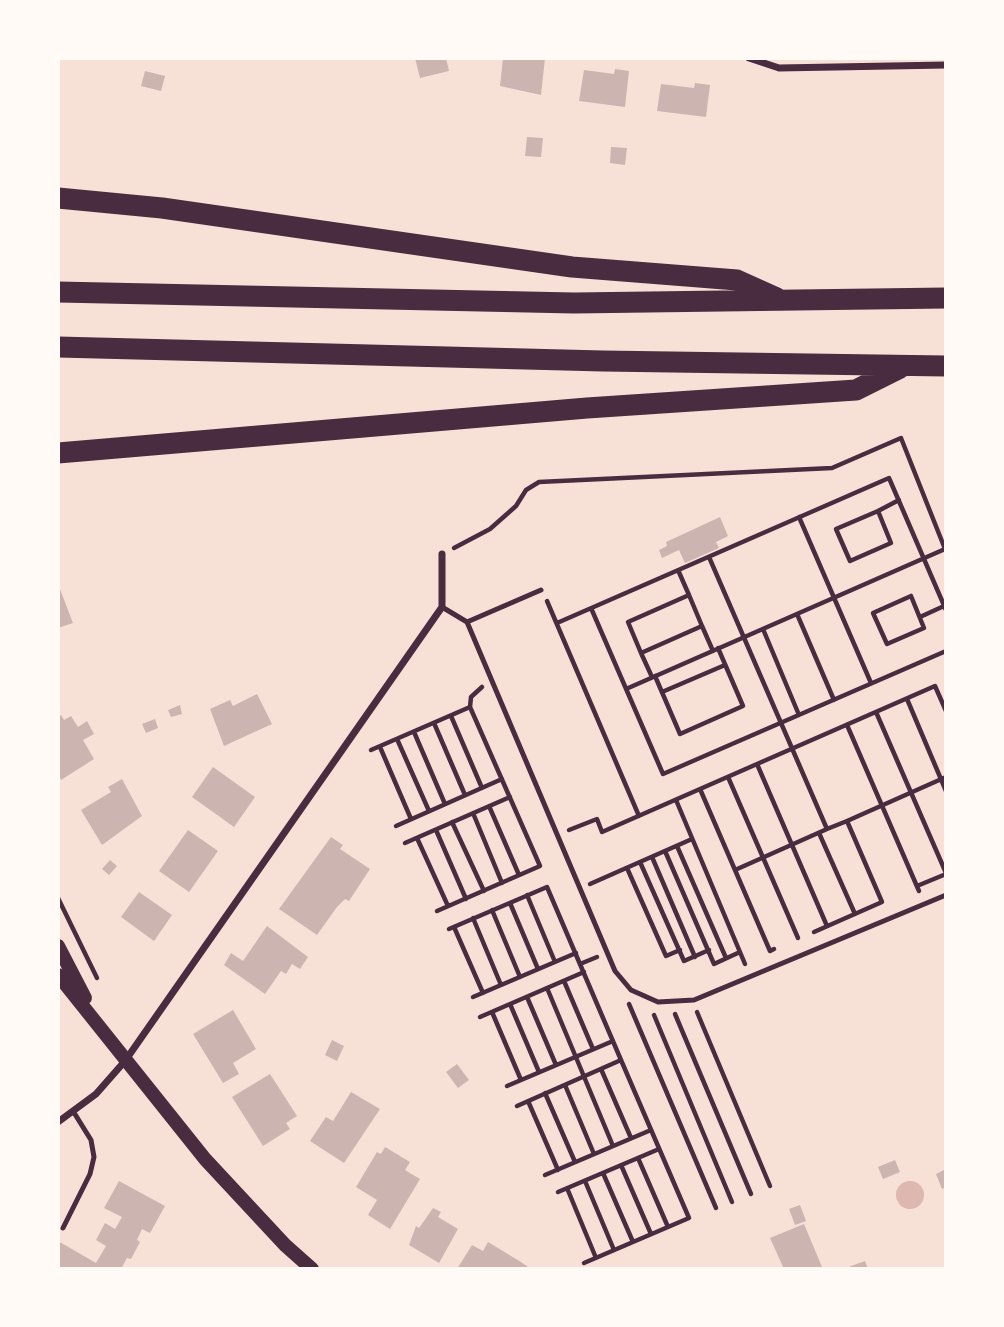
<!DOCTYPE html>
<html>
<head>
<meta charset="utf-8">
<style>
  body { margin:0 }
  #map { position:relative; width:1004px; height:1327px; overflow:hidden; background:#f7e1d7; font-family:Karla,sans-serif }
  canvas { display:block }
  .frame { position:absolute; inset:0; border:60px solid #fffaf5; pointer-events:none }
</style>
</head>
<body>
<div id="map">
<canvas width="1004" height="1327"></canvas>
<div class="frame"></div>
</div>
<script>
const c = document.querySelector('canvas').getContext('2d');
c.lineJoin = 'round';
function fillPath(path, color) { c.fillStyle = color; c.fill(path, 'evenodd'); }
const shape = rows => new Path2D(rows.map(r => 'M' + r).join(''));
function trace(path, color, width, dash) { c.strokeStyle = color; c.lineWidth = width; c.lineCap = dash ? 'butt' : 'round'; c.setLineDash(dash || []); c.stroke(path); }
fillPath(shape([
  '896 1195a14 14 0 1 1 28 0a14 14 0 1 1-28 0Z'
]), '#dcb8b0');
fillPath(shape([
  [415,58,446,58,449,71,420,78],
  [503,58,545,58,541,95,500,86],
  [615,69,629,71,625,107,579,101,584,70,614,74],
  [145,71,165,76,161,91,141,86],
  [695,83,710,85,706,117,657,111,661,84,694,88],
  [527,137,543,138,541,157,525,156],
  [611,147,627,148,625,165,610,163],
  [720,517,728,536,716,542,719,548,685,563,679,550,662,558,659,550,667,546,666,542],
  [58,584,73,623,58,628],
  [257,694,272,724,224,746,210,709,230,700,233,706],
  [180,705,182,714,171,717,168,710],
  [61,715,64,720,71,716,78,727,87,721,94,734,83,740,94,759,61,780,58,772,58,717],
  [155,719,158,728,146,733,142,724],
  [213,767,255,797,234,827,192,797],
  [122,779,142,816,102,845,81,810,111,792,108,787],
  [188,830,218,851,189,892,159,871],
  [331,837,343,845,340,849,370,869,349,901,345,899,337,907,317,935,279,909],
  [110,860,117,866,109,875,102,869],
  [139,892,172,915,154,941,121,917],
  [267,926,308,957,300,969,292,964,286,974,281,971,265,994,224,965,231,953,243,961],
  [233,1010,256,1049,233,1063,239,1074,223,1083,193,1034],
  [332,1040,344,1046,337,1061,325,1055],
  [457,1064,469,1080,458,1088,446,1072],
  [270,1074,297,1116,286,1123,290,1129,263,1146,232,1097],
  [351,1092,380,1109,344,1163,310,1141,326,1117,333,1121],
  [385,1147,410,1162,405,1170,420,1179,390,1229,368,1215,377,1200,356,1187,377,1152,381,1154],
  [895,1160,900,1172,883,1179,878,1167],
  [946,1169,946,1187,942,1189,936,1174],
  [119,1181,165,1206,150,1233,142,1229,137,1240,140,1242,131,1259,127,1258,121,1269,58,1269,58,1241,96,1263,106,1246,96,1240,105,1223,115,1229,122,1217,104,1208],
  [800,1205,806,1221,795,1225,789,1209],
  [433,1208,441,1212,438,1217,458,1229,439,1263,409,1245,416,1226,419,1228],
  [804,1224,822,1267,784,1269,770,1238],
  [488,1242,521,1262,531,1269,457,1269,472,1245,483,1251],
  [865,1261,868,1269,843,1269]
]), '#ccb4b1');
trace(shape([
  [878,511,891,543,850,561,836,529,878,511],
  [878,511,899,500],
  [799,517,871,683],
  [454,548,490,529,516,506,526,490,539,482,832,468,901,438,945,549],
  [709,557,827,829,847,821,882,902,814,932],
  [678,570,689,595],
  [911,596,924,628,887,644,873,613,911,596],
  [547,601,639,816],
  [591,608,663,774,946,651],
  [797,614,834,700],
  [920,617,944,606],
  [557,623,889,478,946,610],
  [702,626,713,651],
  [763,629,799,715],
  [641,653,702,626,689,595,628,622,641,653,652,677],
  [655,676,680,734,743,706,718,648],
  [626,689,945,549],
  [662,692,725,665],
  [907,699,946,791],
  [876,712,946,873],
  [451,716,482,788],
  [434,723,465,795],
  [847,725,919,891],
  [414,732,445,804],
  [397,739,429,811],
  [380,747,411,819],
  [371,750,470,707],
  [757,764,827,926],
  [728,777,798,938],
  [676,800,745,964],
  [489,806,519,875],
  [473,813,502,883],
  [847,821,946,777],
  [452,822,484,891],
  [396,826,502,779],
  [436,830,466,899],
  [569,830,597,819,602,832,700,789],
  [819,833,855,914],
  [417,838,448,906],
  [405,843,510,797],
  [677,846,726,958],
  [665,851,714,964,740,952],
  [652,857,695,957],
  [640,862,684,961,709,950],
  [627,868,666,956,680,950],
  [735,870,827,829],
  [590,884,692,839],
  [917,886,946,874],
  [527,895,555,962],
  [58,898,97,978],
  [510,903,538,969],
  [492,910,520,977],
  [437,911,540,866,470,707,471,697,482,687],
  [473,918,501,985],
  [454,927,483,993],
  [449,929,547,887,621,1060,517,1106],
  [774,949,770,951,700,789,935,686,946,711],
  [580,964,597,957],
  [564,981,593,1049],
  [547,988,613,1146],
  [473,997,576,953],
  [527,997,556,1065],
  [510,1004,539,1072],
  [629,1004,716,1208],
  [492,1012,521,1080],
  [697,1012,770,1186],
  [675,1014,751,1194],
  [654,1015,732,1202],
  [480,1017,584,972],
  [601,1069,631,1138],
  [565,1085,594,1154],
  [507,1086,613,1041],
  [545,1093,575,1162],
  [528,1101,558,1170],
  [638,1158,668,1227],
  [621,1165,651,1234],
  [603,1173,633,1242],
  [545,1175,651,1130],
  [585,1181,614,1250],
  [567,1188,596,1258],
  [558,1192,659,1149],
  [584,1263,689,1218,621,1060]
]), '#4a2c40', 4.5);
trace(shape([
  [541,590,467,622,615,971,631,990,658,1002,694,1000,946,895],
  [442,607,467,622],
  [63,1228,90,1174,94,1157,91,1140,73,1111]
]), '#4a2c40', 5);
trace(shape([
  [749,58,779,68,946,65],
  [58,1122,96,1094,125,1061,442,607,442,554]
]), '#4a2c40', 7);
trace(shape([
  [58,946,85,998],
  [58,975,205,1159,285,1245,312,1269]
]), '#4a2c40', 14);
trace(shape([
  [58,198,162,208,572,267,737,280,777,298],
  [58,292,574,303,946,298],
  [58,347,603,361,946,366],
  [58,453,587,408,856,390,900,368]
]), '#4a2c40', 21);
</script>
</body>
</html>
